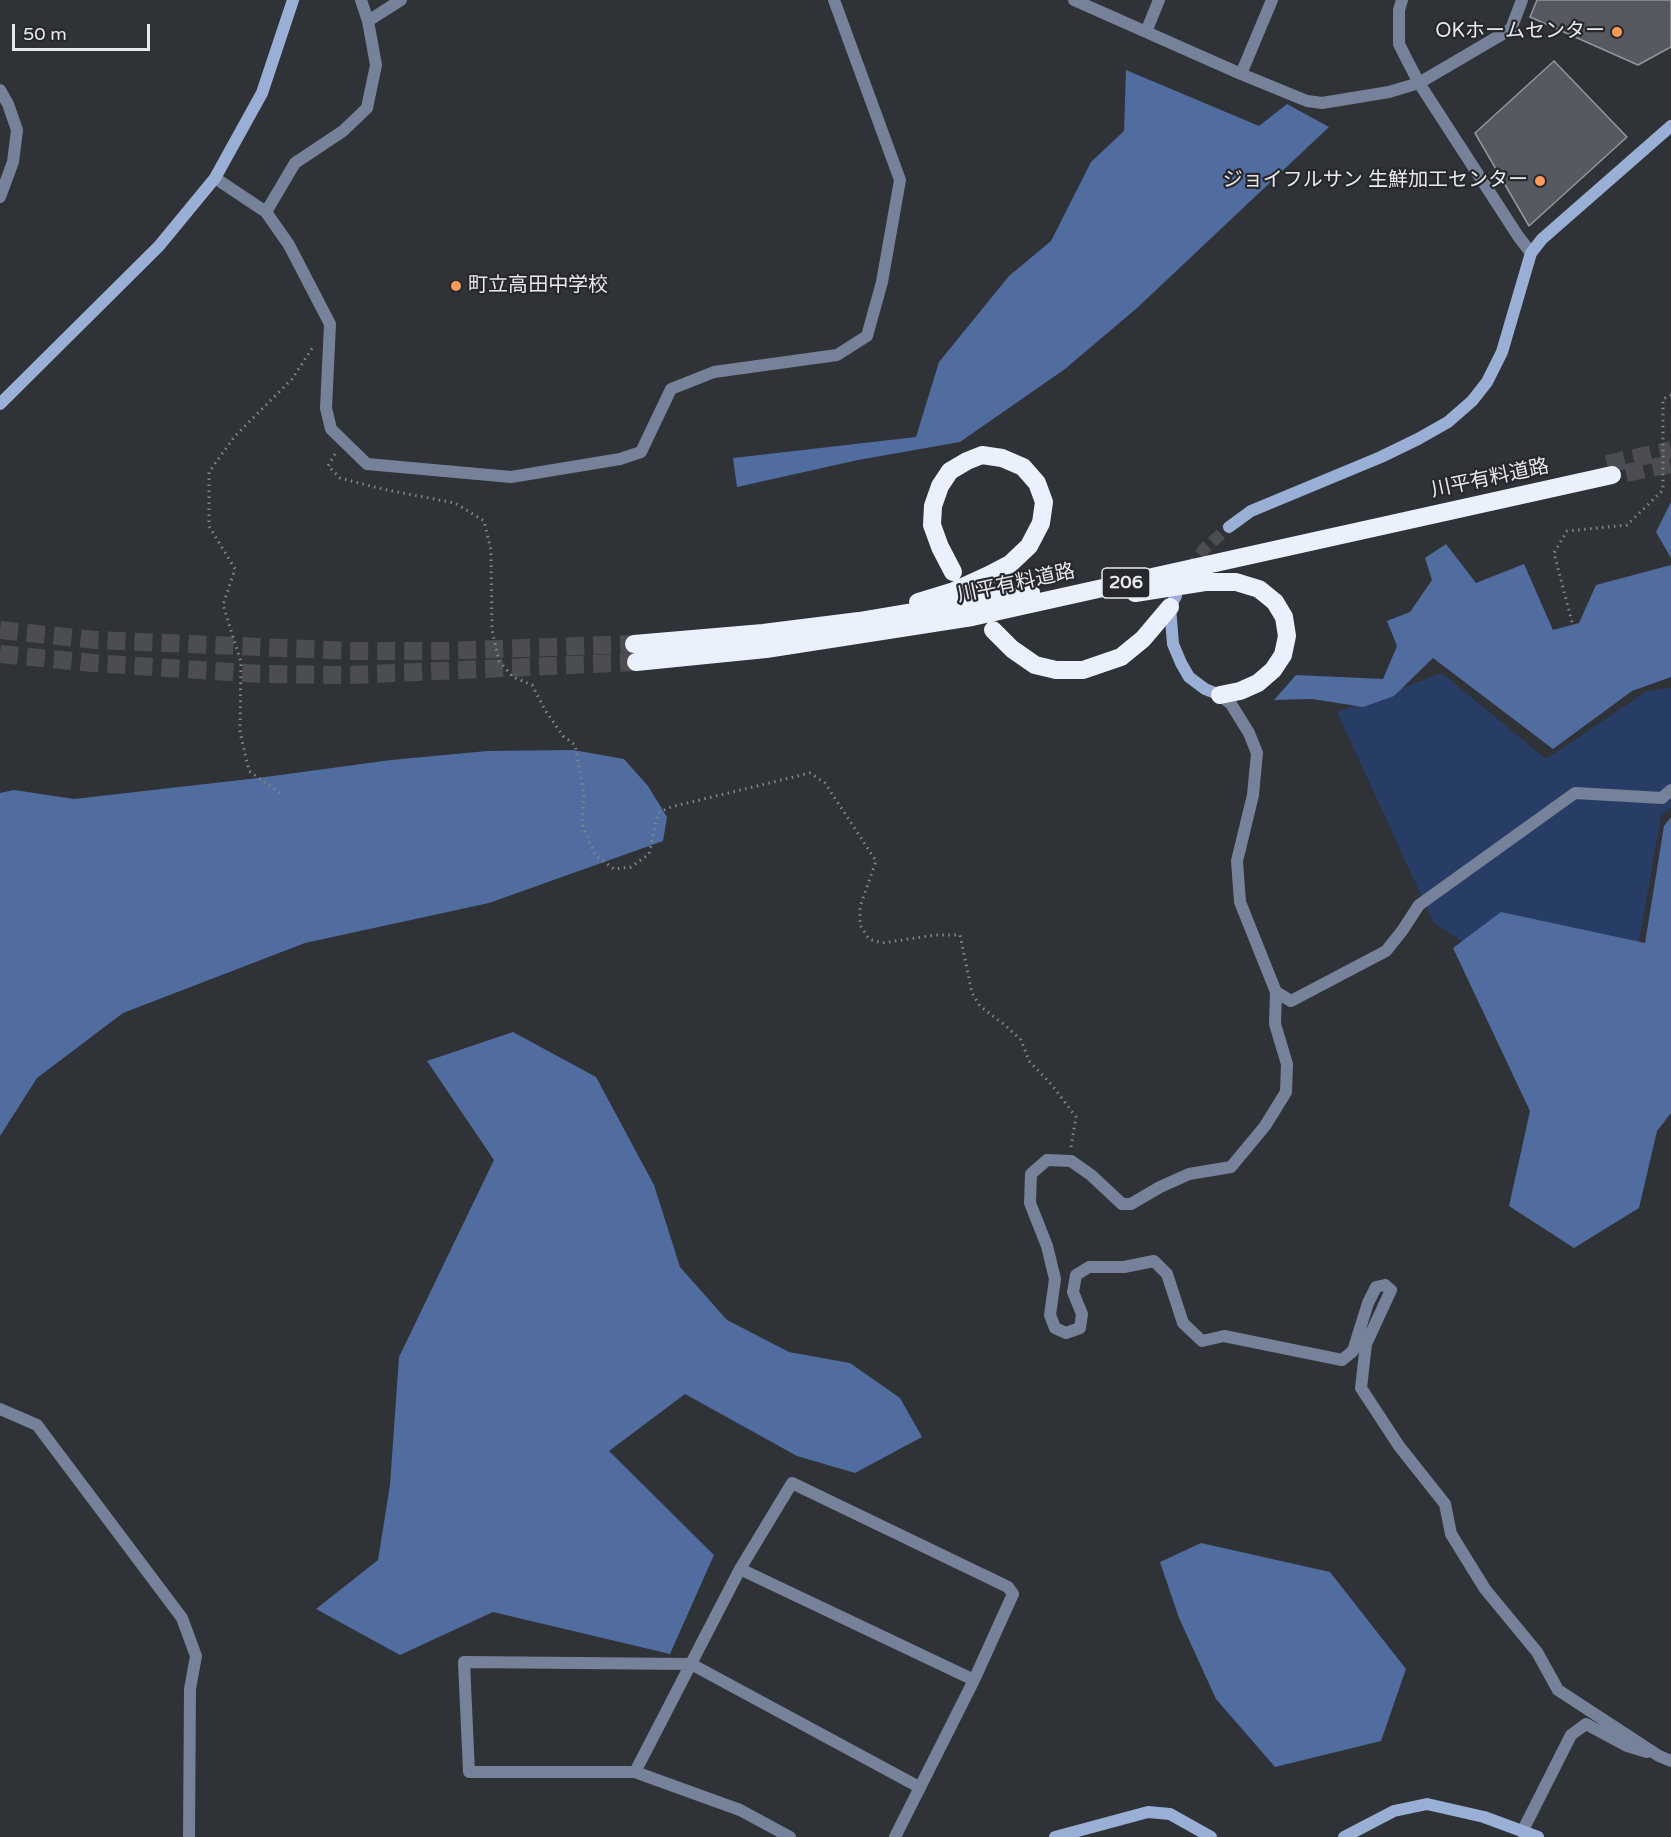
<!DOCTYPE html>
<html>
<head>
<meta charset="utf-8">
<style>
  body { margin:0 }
  #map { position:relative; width:1671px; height:1837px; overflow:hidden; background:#2f3237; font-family:"Varela Round",sans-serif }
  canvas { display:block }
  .scale { position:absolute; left:12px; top:24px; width:138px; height:27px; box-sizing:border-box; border:3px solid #e7e9ec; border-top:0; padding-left:8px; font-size:18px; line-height:21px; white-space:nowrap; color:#e7e9ec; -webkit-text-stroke:4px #26282d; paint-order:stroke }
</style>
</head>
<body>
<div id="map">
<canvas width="1671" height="1837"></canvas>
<div class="scale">50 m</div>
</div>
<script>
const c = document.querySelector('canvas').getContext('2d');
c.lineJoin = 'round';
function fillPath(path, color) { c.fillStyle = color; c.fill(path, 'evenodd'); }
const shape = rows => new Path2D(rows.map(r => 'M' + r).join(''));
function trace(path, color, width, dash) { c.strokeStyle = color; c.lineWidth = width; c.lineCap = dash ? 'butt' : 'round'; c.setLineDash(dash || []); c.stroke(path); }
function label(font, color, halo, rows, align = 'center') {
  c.font = font + ' "Varela Round","Noto Sans JP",sans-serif'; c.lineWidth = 4.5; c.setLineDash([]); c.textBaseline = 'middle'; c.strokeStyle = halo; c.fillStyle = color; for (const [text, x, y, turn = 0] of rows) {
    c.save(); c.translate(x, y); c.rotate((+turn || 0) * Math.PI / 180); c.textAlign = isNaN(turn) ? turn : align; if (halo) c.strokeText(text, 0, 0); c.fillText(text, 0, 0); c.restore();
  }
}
fillPath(shape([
  [1442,673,1546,759,1647,691,1671,688,1671,807,1661,816,1637,953,1472,948,1434,923,1337,712]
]), '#283d66');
fillPath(shape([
  [1126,70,1259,126,1287,104,1329,127,1137,308,1065,369,960,442,858,460,737,487,733,458,916,437,939,362,1009,276,1051,241,1091,162,1124,131],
  [1671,502,1671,558,1656,532],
  [1446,544,1476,583,1524,564,1553,630,1579,623,1596,585,1671,565,1671,677,1632,691,1553,749,1433,658,1394,696,1363,707,1312,699,1274,700,1296,675,1383,679,1397,646,1387,621,1410,612,1432,580,1425,558],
  [573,750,624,759,648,786,667,817,663,841,489,903,305,943,123,1013,37,1078,0,1136,0,793,14,790,74,799,258,778,391,760,487,751],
  [1671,817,1671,1113,1657,1131,1639,1208,1574,1248,1509,1206,1530,1111,1453,948,1501,912,1645,943,1664,826],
  [513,1032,596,1077,654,1185,680,1267,727,1320,789,1352,850,1363,900,1398,922,1437,855,1473,797,1456,685,1394,609,1451,714,1555,670,1654,493,1612,400,1655,316,1609,378,1560,390,1485,399,1357,494,1160,427,1061],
  [1201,1543,1330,1572,1406,1669,1381,1741,1275,1767,1216,1699,1179,1618,1160,1562]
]), '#516c9f');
const building = shape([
  [1537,0,1671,0,1671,47,1638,65,1530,17,1537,0],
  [1554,61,1627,137,1529,226,1475,133,1554,61]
]);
fillPath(building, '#56595f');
trace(building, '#93969c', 1.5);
trace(shape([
  [1190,570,1204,549,1229,527]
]), '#4b4d52', 12, [12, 6]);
trace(shape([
  [1607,464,1671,450],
  [1626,473,1671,464],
  [0,630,96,640,353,651,441,651,634,644],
  [0,654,93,663,260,674,352,675,636,662]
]), '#4b4d52', 18, [18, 9]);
trace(shape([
  [335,454,328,466,340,478,382,489,455,503,484,521,491,550,492,630,499,661,513,677,532,685,545,710,563,736,575,745,584,794,582,824,595,855,614,869,631,867,649,854,658,813,671,807,810,773,825,783,876,861,860,907,860,925,869,939,882,943,935,935,960,935,972,993,980,1006,1006,1026,1021,1040,1029,1061,1052,1085,1076,1117,1071,1147],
  [1572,622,1554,553,1567,531,1627,525,1663,490,1663,399,1671,395],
  [280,793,249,771,240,732,241,662,223,605,235,569,209,526,209,472,235,436,292,379,313,347]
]), '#83868a', 3, [1.5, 4.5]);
trace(shape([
  [1074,0,1241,74,1307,101,1322,103,1389,92,1419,83,1511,29,1522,0],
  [1402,0,1399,10,1399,44,1407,60,1419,83,1518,236,1531,253],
  [368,21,401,0],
  [1146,32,1159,0],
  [1241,74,1272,0],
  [0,90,8,104,17,130,13,162,0,197],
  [215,178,266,212,289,245,330,324,326,408,331,429,367,464,511,477,620,459,641,452,671,389,714,372,837,355,867,336,882,282,900,180,834,0],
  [266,212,295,163,343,131,367,108,376,65,368,21,361,0],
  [1220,695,1231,704,1249,733,1257,753,1253,795,1237,861,1240,902,1276,992,1291,1001,1386,951,1402,931,1419,905,1575,793,1662,798,1671,790],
  [1276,992,1275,1024,1287,1064,1286,1092,1265,1126,1231,1167,1189,1174,1160,1187,1131,1204,1122,1204,1091,1175,1071,1161,1047,1160,1031,1174,1030,1203,1047,1246,1055,1279,1050,1315,1055,1328,1066,1333,1080,1328,1082,1314,1073,1292,1076,1275,1089,1267,1124,1267,1154,1261,1167,1274,1183,1323,1202,1341,1224,1336,1342,1360,1353,1351,1368,1303,1376,1287,1385,1285,1391,1290,1366,1344,1361,1388,1399,1446,1445,1504,1451,1534,1485,1589,1537,1652,1558,1690,1659,1756,1671,1761],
  [0,1409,37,1425,182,1618,196,1656,190,1689,189,1837],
  [740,1569,974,1680],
  [635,1772,740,1569,792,1483,1008,1587,1013,1594,974,1680,895,1837],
  [1522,1832,1571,1735,1586,1724,1627,1746,1647,1752],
  [790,1837,740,1810,635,1772,469,1772,464,1662,691,1664,919,1787]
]), '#75829a', 12);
trace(shape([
  [0,404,159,246,215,178,262,93,293,0],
  [1229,527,1251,511,1381,457,1418,439,1448,422,1472,401,1487,382,1502,352,1531,253,1542,239,1671,126],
  [1176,596,1170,607,1173,644,1181,663,1189,677,1205,689,1220,695],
  [1055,1837,1148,1812,1170,1814,1211,1837],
  [1344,1837,1394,1811,1427,1804,1484,1817,1538,1837]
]), '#9aafd5', 12);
trace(shape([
  [1135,593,1205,582,1236,582,1259,589,1275,602,1284,617,1287,636,1283,655,1273,670,1258,683,1240,691,1220,695],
  [918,602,954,591,989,575,1010,564,1029,546,1041,523,1044,502,1037,483,1023,467,1002,458,982,455,967,461,950,471,940,486,933,506,932,525,940,547,953,572],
  [993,630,1012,649,1035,665,1056,670,1083,670,1121,657,1143,639,1170,607],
  [634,644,763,633,859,621,1031,592],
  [636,662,766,649,972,617,1612,475]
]), '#eaf1fd', 18);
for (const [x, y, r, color] of [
  [1617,32,6,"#fe9b59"],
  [1540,181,6,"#fe9b59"],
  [456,286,6,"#fe9b59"]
]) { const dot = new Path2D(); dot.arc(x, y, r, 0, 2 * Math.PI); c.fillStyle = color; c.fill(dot); trace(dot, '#26282d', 2); }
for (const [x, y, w] of [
  [1126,583,48]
]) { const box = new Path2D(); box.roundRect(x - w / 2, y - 15, w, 30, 4.5); c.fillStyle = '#26282d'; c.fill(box); trace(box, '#e7e9ec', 1.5); }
label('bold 18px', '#e7e9ec', null, [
  ["206",1126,583]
]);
label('20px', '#e7e9ec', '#26282d', [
  ["OKホームセンター",1605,32],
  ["ジョイフルサン 生鮮加工センター",1528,181],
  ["町立高田中学校",468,286,"left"]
], 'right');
label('20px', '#e7e9ec', '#26282d', [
  ["川平有料道路",1490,479,-12],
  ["川平有料道路",1016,584,-12]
]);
</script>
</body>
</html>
